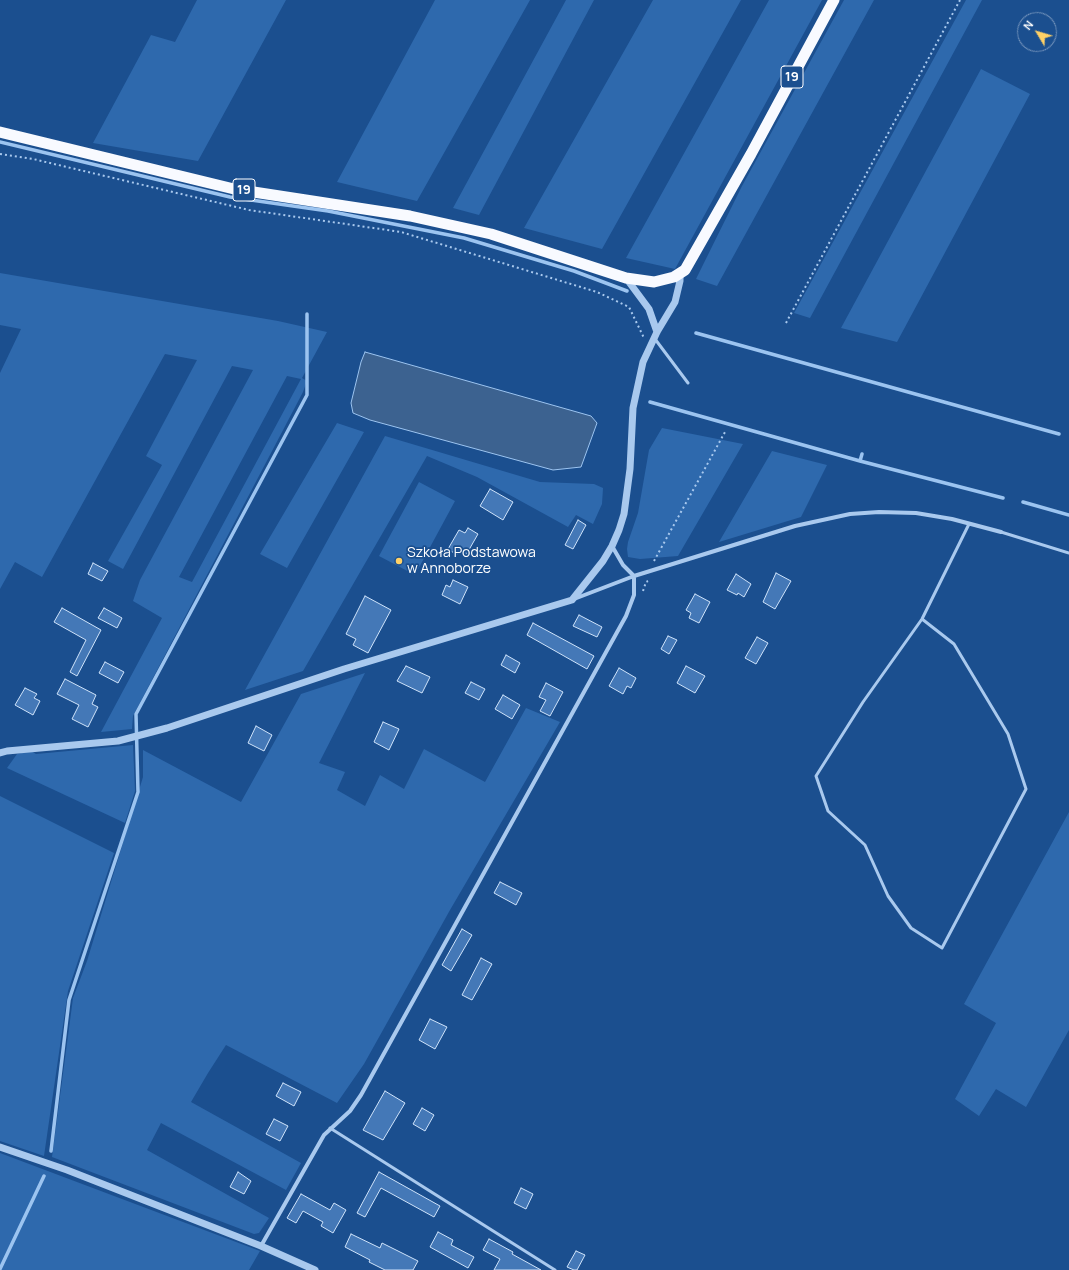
<!DOCTYPE html>
<html>
<head>
<meta charset="utf-8">
<style>
  body { margin:0 }
  #map { position:relative; width:1069px; height:1270px; overflow:hidden; background:#1b4f8f; font-family:Manrope,sans-serif }
  canvas { display:block }
  .north { position:absolute; left:1017px; top:12px; width:40px; height:40px; box-sizing:border-box; background:#1b4f8f; border:1px solid #7695bc; border-radius:50%; rotate:308deg; font-size:11px; font-weight:700; line-height:16px; text-align:center; color:#fff }
  .north::after { content:''; display:block; margin:auto; width:14px; height:18px; background:#ffd166; clip-path:polygon(50% 0,100% 100%,50% 72%,0 100%) }
</style>
</head>
<body>
<div id="map">
<canvas width="1069" height="1270"></canvas>
<div class="north">N</div>
</div>
<script>
const c = document.querySelector('canvas').getContext('2d');
c.lineJoin = 'round';
function fillPath(path, color) { c.fillStyle = color; c.fill(path, 'evenodd'); }
const shape = rows => new Path2D(rows.map(r => 'M' + r).join(''));
function trace(path, color, width, dash) { c.strokeStyle = color; c.lineWidth = width; c.lineCap = dash ? 'butt' : 'round'; c.setLineDash(dash || []); c.stroke(path); }
function label(font, color, halo, rows, align = 'center') {
  c.font = font + ' Manrope,sans-serif'; c.lineWidth = 3.5; c.setLineDash([]); c.textBaseline = 'middle'; c.strokeStyle = halo; c.fillStyle = color; for (const [text, x, y, turn = 0] of rows) {
    c.save(); c.translate(x, y); c.rotate((+turn || 0) * Math.PI / 180); c.textAlign = isNaN(turn) ? turn : align; if (halo) c.strokeText(text, 0, 0); c.fillText(text, 0, 0); c.restore();
  }
}
fillPath(shape([
  [197,0,286,0,198,161,93,143,151,35,175,42],
  [435,0,530,0,417,201,337,182],
  [566,0,594,0,479,215,453,208],
  [653,0,741,0,602,249,524,228],
  [769,0,822,0,675,269,626,258],
  [844,0,874,0,717,286,696,279,742,186],
  [966,0,982,0,810,318,794,313],
  [981,69,1030,94,897,342,841,328],
  [0,273,278,321,327,332,302,378,307,381,303,392,133,716,132,729,101,732,162,618,133,601,140,580,253,370,232,366,123,569,108,561,162,465,146,456,197,360,165,354,42,577,15,562,0,589,0,373,21,329,0,325],
  [287,376,301,379,192,582,179,577],
  [337,423,364,432,287,568,260,554],
  [662,428,743,444,678,556,640,559,628,557,627,549,628,542,638,513,649,450],
  [385,436,540,482,594,484,603,488,602,504,593,524,576,515,568,527,477,477,427,456,303,671,245,690],
  [772,451,827,465,801,517,719,542],
  [419,482,455,501,415,575,379,556],
  [365,673,319,763,345,772,337,790,365,806,380,775,404,789,424,749,485,782,526,708,560,722,450,910,364,1064,337,1103,226,1045,208,1073,191,1102,301,1163,286,1190,161,1123,147,1150,269,1218,259,1233,254,1234,52,1157,73,998,87,961,143,777,143,750,241,802,301,694],
  [133,745,135,791,125,823,7,768,17,754,31,751,36,754],
  [0,796,114,853,68,991,44,1156,0,1141],
  [1069,812,1069,1030,1026,1107,996,1089,979,1116,955,1099,996,1023,964,1004],
  [0,1153,260,1251,249,1270,0,1270]
]), '#2e69ad');
const water = shape([
  [365,352,591,416,597,423,581,467,553,470,370,420,353,413,351,403,361,362,365,352]
]);
fillPath(water, '#3c6290');
trace(water, '#9cc4f0', 1);
trace(shape([
  [0,142,230,197,328,211,464,238,574,271,627,291],
  [696,333,1059,434],
  [650,402,860,461,1003,498],
  [860,461,862,454],
  [1023,502,1069,515],
  [51,1151,69,1000,138,792,136,714,307,395,307,314],
  [0,1269,44,1176]
]), '#9cc4f0', 3.5);
const building = shape([
  [490,489,513,502,503,520,480,506,490,489],
  [578,520,586,525,573,549,565,545,578,520],
  [468,528,478,534,466,555,459,551,457,555,448,549,459,530,465,533,468,528],
  [93,563,108,571,102,581,88,574,93,563],
  [776,573,791,581,775,609,763,602,776,573],
  [736,574,751,584,744,597,738,593,737,595,727,590,736,574],
  [453,580,468,587,460,604,442,595,446,585,450,587,453,580],
  [695,594,710,602,699,623,689,618,691,613,686,610,695,594],
  [365,596,391,610,368,653,353,645,356,639,346,634,365,596],
  [62,608,101,630,77,676,70,672,86,640,54,622,62,608],
  [104,608,122,618,117,628,98,618,104,608],
  [579,615,602,627,597,637,573,626,579,615],
  [533,623,594,656,587,669,527,635,533,623],
  [668,636,677,640,669,654,661,649,668,636],
  [757,637,768,643,756,664,745,658,757,637],
  [506,655,520,663,515,673,501,665,506,655],
  [105,662,124,672,118,683,99,673,105,662],
  [406,666,430,677,422,693,397,681,406,666],
  [686,666,705,676,695,693,677,683,686,666],
  [619,668,636,678,631,688,627,686,623,694,609,686,619,668],
  [65,679,96,695,92,704,98,707,88,727,72,719,79,705,57,694,65,679],
  [471,682,485,689,479,700,465,693,471,682],
  [546,683,563,692,550,716,540,711,546,700,539,697,546,683],
  [25,688,37,694,34,698,40,701,33,715,15,705,25,688],
  [503,695,520,705,512,719,495,709,503,695],
  [383,722,399,729,389,750,374,742,383,722],
  [256,726,272,735,264,751,248,743,256,726],
  [500,882,522,893,516,905,494,893,500,882],
  [462,929,472,935,451,971,442,965,462,929],
  [481,958,492,964,472,1000,462,995,481,958],
  [430,1019,447,1027,435,1049,419,1040,430,1019],
  [283,1083,301,1092,294,1106,276,1096,283,1083],
  [385,1091,405,1103,383,1140,363,1130,385,1091],
  [422,1108,434,1115,425,1131,413,1124,422,1108],
  [274,1119,288,1126,280,1141,266,1134,274,1119],
  [238,1172,251,1181,244,1194,230,1187,238,1172],
  [379,1172,440,1206,434,1217,381,1188,365,1217,357,1213,379,1172],
  [521,1188,533,1194,526,1209,514,1203,521,1188],
  [301,1194,330,1210,334,1203,346,1210,333,1233,321,1226,323,1222,303,1211,296,1223,287,1218,301,1194],
  [438,1232,453,1240,451,1245,474,1257,468,1268,430,1247,438,1232],
  [351,1234,380,1248,382,1243,418,1261,413,1270,385,1270,369,1262,370,1260,345,1247,351,1234],
  [489,1239,513,1252,512,1254,541,1270,494,1270,500,1259,483,1250,489,1239],
  [576,1251,585,1255,577,1270,574,1270,567,1267,576,1251]
]);
fillPath(building, '#4478b7');
trace(building, '#cfe3fa', 1);
trace(shape([
  [0,154,33,159,249,210,401,232,597,292,629,307,644,338],
  [786,323,960,0],
  [654,561,725,432],
  [643,591,646,582,648,581]
]), '#a9c9ee', 2, [2, 3]);
trace(shape([
  [655,339,688,383],
  [1001,532,1069,553],
  [922,619,954,644,1008,734,1026,789,942,948,911,928,888,896,865,845,828,811,816,776,863,702,922,619,969,524],
  [330,1128,555,1270]
]), '#a9c9ee', 3);
trace(shape([
  [574,599,634,576,795,526,850,514,879,512,916,513,952,519,1001,532],
  [261,1246,324,1135,350,1111,361,1095,626,616,634,595,634,576,623,565,612,546]
]), '#a9c9ee', 4);
trace(shape([
  [626,278,649,309,657,332],
  [0,753,7,751,118,741,167,728,344,669,572,600,603,561,612,546,619,530,624,514,630,469,633,408,643,362,657,332,675,302,680,281,680,274],
  [0,1147,67,1170,261,1246,315,1270]
]), '#a9c9ee', 7);
trace(shape([
  [0,132,234,189,410,216,491,234,626,278,654,282,674,277,685,270,751,154,834,0]
]), '#f8faff', 11);
for (const [x, y, r, color] of [
  [399,561,4,"#ffd166"]
]) { const dot = new Path2D(); dot.arc(x, y, r, 0, 2 * Math.PI); c.fillStyle = color; c.fill(dot); trace(dot, '#1b4f8f', 1.5); }
for (const [x, y, w] of [
  [792,77,22],
  [244,190,22]
]) { const box = new Path2D(); box.roundRect(x - w / 2, y - 11, w, 22, 3); c.fillStyle = '#1b4f8f'; c.fill(box); trace(box, '#fff', 1); }
label('bold 13px', '#fff', null, [
  ["19",792,77],
  ["19",244,190]
]);
label('14px', '#fff', '#1b4f8f', [
  ["Szkoła Podstawowa",407,553],
  ["w Annoborze",407,569]
], 'left');
</script>
</body>
</html>
